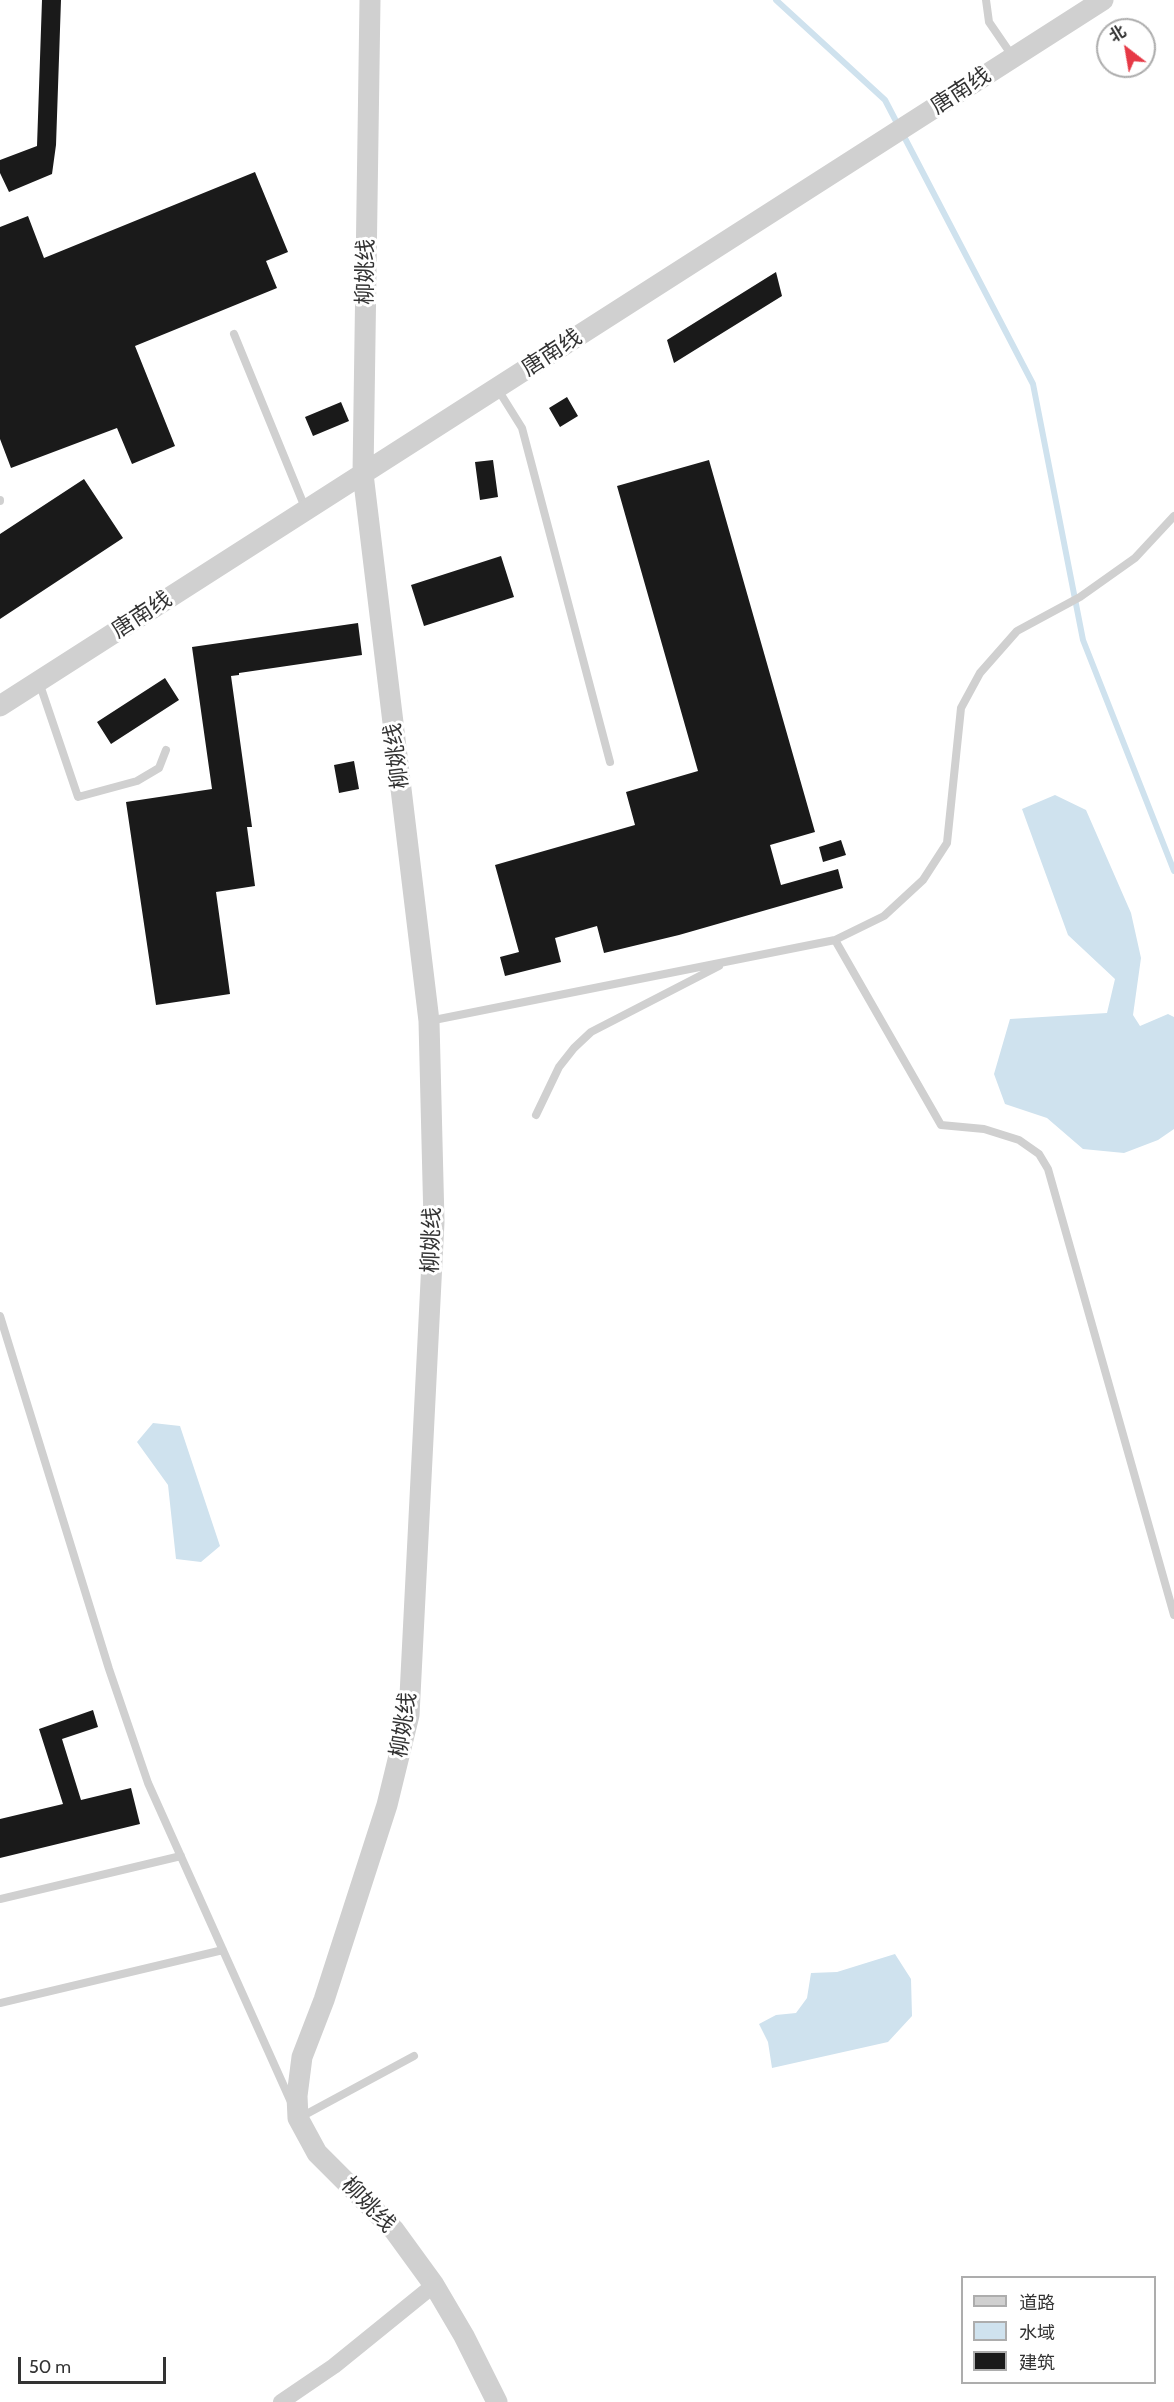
<!DOCTYPE html>
<html>
<head>
<meta charset="utf-8">
<style>
  body { margin:0 }
  #map { position:relative; width:1174px; height:2402px; overflow:hidden; background:#fff; font-family:Cabin,"Noto Sans SC",sans-serif }
  canvas { display:block }
  .legend { position:absolute; left:961px; top:2276px; width:195px; height:108px; box-sizing:border-box; background:#fff; border:2px solid #adadad; margin:0; padding:8px 10px; list-style:none; font-size:18px; color:#333 }
  .legend li { display:flex; align-items:center; gap:12px; height:30px }
  .legend b { width:30px; border:2px solid #adadad }
  .north { position:absolute; left:1096px; top:18px; width:60px; height:60px; box-sizing:border-box; background:#fff; border:2px solid #adadad; border-radius:50%; rotate:329deg; font-size:16px; font-weight:700; line-height:24px; text-align:center; color:#333 }
  .north::after { content:''; display:block; margin:auto; width:21px; height:27px; background:#e63946; clip-path:polygon(50% 0,100% 100%,50% 72%,0 100%) }
  .scale { position:absolute; left:18px; top:2357px; width:148px; height:27px; box-sizing:border-box; border:3px solid #333; border-top:0; padding-left:8px; font-size:18px; line-height:21px; white-space:nowrap; color:#333; -webkit-text-stroke:4px #fff; paint-order:stroke }
</style>
</head>
<body>
<div id="map">
<canvas width="1174" height="2402"></canvas>
<ul class="legend">
<li><b style="height:8px;background:#d0d0d0"></b>道路</li>
<li><b style="height:16px;background:#cfe2ee"></b>水域</li>
<li><b style="height:16px;background:#1a1a1a"></b>建筑</li>
</ul>
<div class="north">北</div>
<div class="scale">50 m</div>
</div>
<script>
const c = document.querySelector('canvas').getContext('2d');
c.lineJoin = 'round';
function fillPath(path, color) { c.fillStyle = color; c.fill(path, 'evenodd'); }
const shape = rows => new Path2D(rows.map(r => 'M' + r).join(''));
function trace(path, color, width, dash) { c.strokeStyle = color; c.lineWidth = width; c.lineCap = dash ? 'butt' : 'round'; c.setLineDash(dash || []); c.stroke(path); }
function label(font, color, halo, rows, align = 'center') {
  c.font = font + ' Cabin,"Noto Sans SC",sans-serif'; c.lineWidth = 6; c.setLineDash([]); c.textBaseline = 'middle'; c.strokeStyle = halo; c.fillStyle = color; for (const [text, x, y, turn = 0] of rows) {
    c.save(); c.translate(x, y); c.rotate((+turn || 0) * Math.PI / 180); c.textAlign = isNaN(turn) ? turn : align; if (halo) c.strokeText(text, 0, 0); c.fillText(text, 0, 0); c.restore();
  }
}
fillPath(shape([
  [1055,795,1086,810,1131,913,1141,958,1133,1015,1140,1026,1168,1014,1174,1017,1174,1129,1158,1140,1124,1153,1083,1149,1047,1118,1005,1104,994,1074,1010,1019,1107,1013,1115,979,1068,935,1022,809],
  [153,1423,180,1426,220,1546,201,1562,176,1559,168,1485,137,1442],
  [895,1954,911,1979,912,2016,888,2042,772,2068,768,2042,759,2024,776,2015,796,2013,807,1998,811,1973,837,1972]
]), '#cfe2ee');
trace(shape([
  [776,0,885,100,1033,384,1083,640,1174,871]
]), '#cfe2ee', 6);
fillPath(shape([
  [42,0,61,0,56,145,52,174,9,192,0,173,0,160,37,146],
  [255,172,288,252,266,261,277,288,135,346,175,446,132,464,117,428,11,468,0,439,0,227,28,216,44,258],
  [776,272,782,296,674,363,667,340],
  [567,397,578,416,560,427,549,408],
  [341,402,349,421,313,436,305,417],
  [493,460,498,497,480,500,475,462],
  [709,460,815,832,770,845,781,885,838,869,843,888,679,935,604,953,597,926,555,938,561,962,505,976,500,957,519,952,495,865,635,825,626,792,698,771,617,486],
  [84,479,123,538,0,619,0,534],
  [501,556,514,597,424,626,411,585],
  [358,623,362,655,239,673,239,675,231,676,252,827,247,827,255,886,216,892,230,994,156,1005,126,802,212,789,192,647],
  [165,678,179,700,111,744,97,722],
  [354,761,359,789,339,793,334,765],
  [841,840,846,855,823,862,819,847],
  [93,1710,98,1727,62,1739,81,1800,131,1788,140,1824,0,1858,0,1819,63,1804,39,1729]
]), '#1a1a1a');
trace(shape([
  [986,0,989,22,1013,57],
  [234,334,306,510],
  [497,388,522,428,610,762],
  [0,500,0,501],
  [39,682,78,797,137,781,159,768,166,750],
  [835,940,941,1125,984,1129,1019,1140,1039,1154,1048,1169,1174,1615],
  [429,1021,835,940,884,916,923,880,947,843,961,708,980,673,1017,631,1080,597,1135,558,1174,516],
  [536,1115,559,1067,574,1048,591,1032,719,966],
  [0,1316,109,1669,148,1783,291,2102],
  [0,1899,181,1856],
  [0,2003,223,1950],
  [299,2118,414,2056]
]), '#d0d0d0', 8);
trace(shape([
  [281,2402,334,2366,434,2285]
]), '#d0d0d0', 16);
trace(shape([
  [370,0,363,474,429,1021,434,1222,409,1715,387,1805,324,2000,302,2057,297,2096,298,2118,317,2153,394,2230,434,2285,464,2336,497,2402],
  [0,706,1103,0]
]), '#d0d0d0', 21);
label('22px', '#333', '#fff', [
  ["唐南线",961,91,-33],
  ["柳姚线",366,272,-89],
  ["唐南线",552,353,-33],
  ["唐南线",142,615,-33],
  ["柳姚线",397,756,-97],
  ["柳姚线",432,1240,-88],
  ["柳姚线",404,1725,-81],
  ["柳姚线",368,2205,46]
]);
</script>
</body>
</html>
